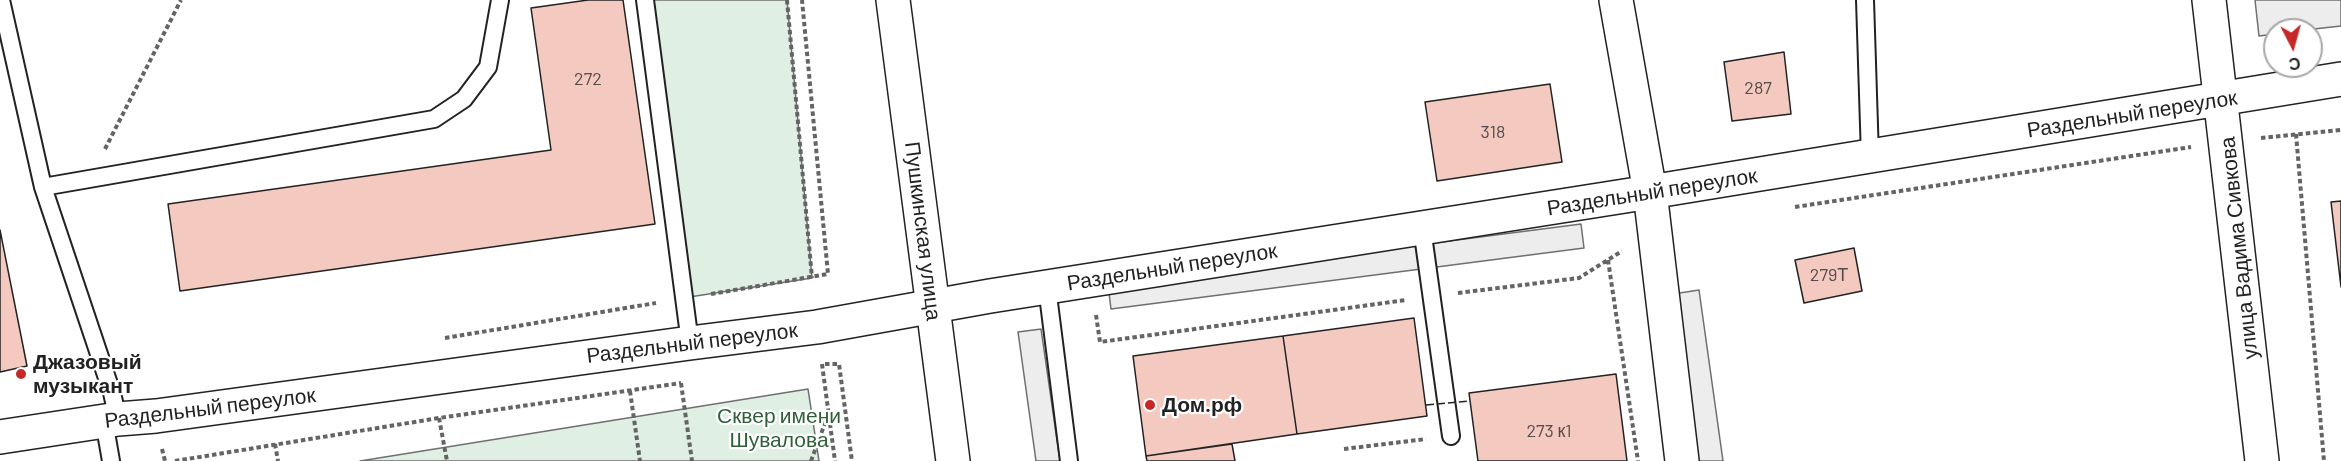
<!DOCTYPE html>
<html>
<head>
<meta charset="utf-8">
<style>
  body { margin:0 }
  #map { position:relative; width:2341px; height:461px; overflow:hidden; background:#fff; font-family:Barlow,sans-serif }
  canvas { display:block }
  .north { position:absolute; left:2263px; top:18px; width:60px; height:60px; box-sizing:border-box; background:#fff; border:2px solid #a7a7a7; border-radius:50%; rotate:174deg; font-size:16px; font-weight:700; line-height:24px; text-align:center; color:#222 }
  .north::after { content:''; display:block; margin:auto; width:21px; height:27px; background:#c62828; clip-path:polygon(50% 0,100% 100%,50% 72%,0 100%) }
</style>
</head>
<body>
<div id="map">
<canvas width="2341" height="461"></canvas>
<div class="north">С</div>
</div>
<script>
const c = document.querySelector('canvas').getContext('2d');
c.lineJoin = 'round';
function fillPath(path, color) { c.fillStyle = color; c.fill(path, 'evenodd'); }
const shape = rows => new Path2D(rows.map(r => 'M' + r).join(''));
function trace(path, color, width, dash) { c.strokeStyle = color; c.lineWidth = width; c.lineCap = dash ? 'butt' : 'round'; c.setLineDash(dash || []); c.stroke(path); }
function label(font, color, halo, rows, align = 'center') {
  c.font = font + ' Barlow,sans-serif'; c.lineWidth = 4.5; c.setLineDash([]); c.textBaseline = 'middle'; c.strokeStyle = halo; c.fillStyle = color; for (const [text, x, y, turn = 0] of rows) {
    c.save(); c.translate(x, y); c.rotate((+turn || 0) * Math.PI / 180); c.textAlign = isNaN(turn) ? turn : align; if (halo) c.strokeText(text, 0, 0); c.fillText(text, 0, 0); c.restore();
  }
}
const green = shape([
  [645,0,787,0,812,278,683,298,645,0],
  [808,389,819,461,360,461,808,389]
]);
fillPath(green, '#e0efe3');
trace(green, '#6f6f6f', 1.5);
const parking = shape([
  [2255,0,2341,0,2341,26,2305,30,2275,30,2275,34,2259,36,2255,0],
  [1581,224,1584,248,1111,309,1108,285,1581,224],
  [1699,290,1723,461,1697,461,1673,294,1699,290],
  [1041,329,1060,461,1036,461,1018,332,1041,329]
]);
fillPath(parking, '#ededed');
trace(parking, '#6f6f6f', 1.5);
const building = shape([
  [588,0,623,0,655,224,180,291,168,204,551,150,531,8,588,0],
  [1784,52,1791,114,1732,121,1724,62,1784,52],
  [1550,84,1562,162,1437,181,1425,102,1550,84],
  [2341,201,2341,287,2331,202,2341,201],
  [0,230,27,366,0,372,0,230],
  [1854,248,1862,291,1804,303,1795,260,1854,248],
  [1414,318,1427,416,1297,434,1283,336,1414,318],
  [1283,336,1297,434,1146,456,1133,356,1283,336],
  [1616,374,1627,461,1478,461,1469,393,1616,374],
  [1232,444,1235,461,1147,461,1146,456,1232,444]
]);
fillPath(building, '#f3c9c0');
trace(building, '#222', 1.5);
const lane = shape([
  [1,0,43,187,112,393,118,419],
  [645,0,690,343],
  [1865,0,1870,157],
  [43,187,434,119,464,99,488,67,500,0],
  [1422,228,1451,436],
  [1047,287,1069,461],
  [104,421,111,461]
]);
const street = shape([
  [1616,0,1650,192,1682,461],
  [2209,0,2262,461],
  [0,437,118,419,156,416,690,343,817,327,990,296,1650,192,2341,79]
]);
const primary = shape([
  [893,0,953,461]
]);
trace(lane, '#222', 20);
trace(street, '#222', 36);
trace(primary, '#222', 36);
trace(shape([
  [787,0,812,278],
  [2296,134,2324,461],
  [2261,138,2341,130],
  [105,149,181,0],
  [1795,207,2191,147],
  [1608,260,1638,461],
  [1458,293,1579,278,1622,251],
  [711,294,828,274,802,0],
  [1096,315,1100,342,1406,300],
  [445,338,656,303],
  [822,364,835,461],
  [825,364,839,364,852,461],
  [681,383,692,461],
  [630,391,640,461],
  [439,418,447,461],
  [275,444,278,461],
  [162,449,165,461],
  [1344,449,1426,439],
  [175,461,439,418,681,383],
  [811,461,828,415]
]), '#646464', 4, [4.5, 3]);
trace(lane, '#fff', 16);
trace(street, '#fff', 33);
trace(primary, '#fff', 33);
trace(shape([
  [1426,405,1470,401]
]), '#222', 1.5, [8, 3]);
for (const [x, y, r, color] of [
  [21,374,6,"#c62828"],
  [1150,405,6,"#c62828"]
]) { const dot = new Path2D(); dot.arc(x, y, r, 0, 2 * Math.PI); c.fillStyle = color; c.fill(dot); trace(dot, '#fff', 2); }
label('18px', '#564c4a', null, [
  ["272",588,79],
  ["287",1758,88],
  ["318",1493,132],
  ["279Т",1829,275],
  ["273 к1",1549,431]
]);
label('21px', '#222', '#fff', [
  ["Раздельный переулок",2132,114,-9],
  ["Раздельный переулок",1652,192,-9],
  ["Пушкинская улица",923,231,83],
  ["улица Вадима Сивкова",2239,248,-96],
  ["Раздельный переулок",1172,267,-9],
  ["Раздельный переулок",692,343,-7],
  ["Раздельный переулок",210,408,-7]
]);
label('bold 21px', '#222', '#fff', [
  ["Джазовый",33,362],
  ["музыкант",33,386],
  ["Дом.рф",1162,405]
], 'left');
label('21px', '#2f5e38', '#fff', [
  ["Сквер имени",779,416],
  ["Шувалова",779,440]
]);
</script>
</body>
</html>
